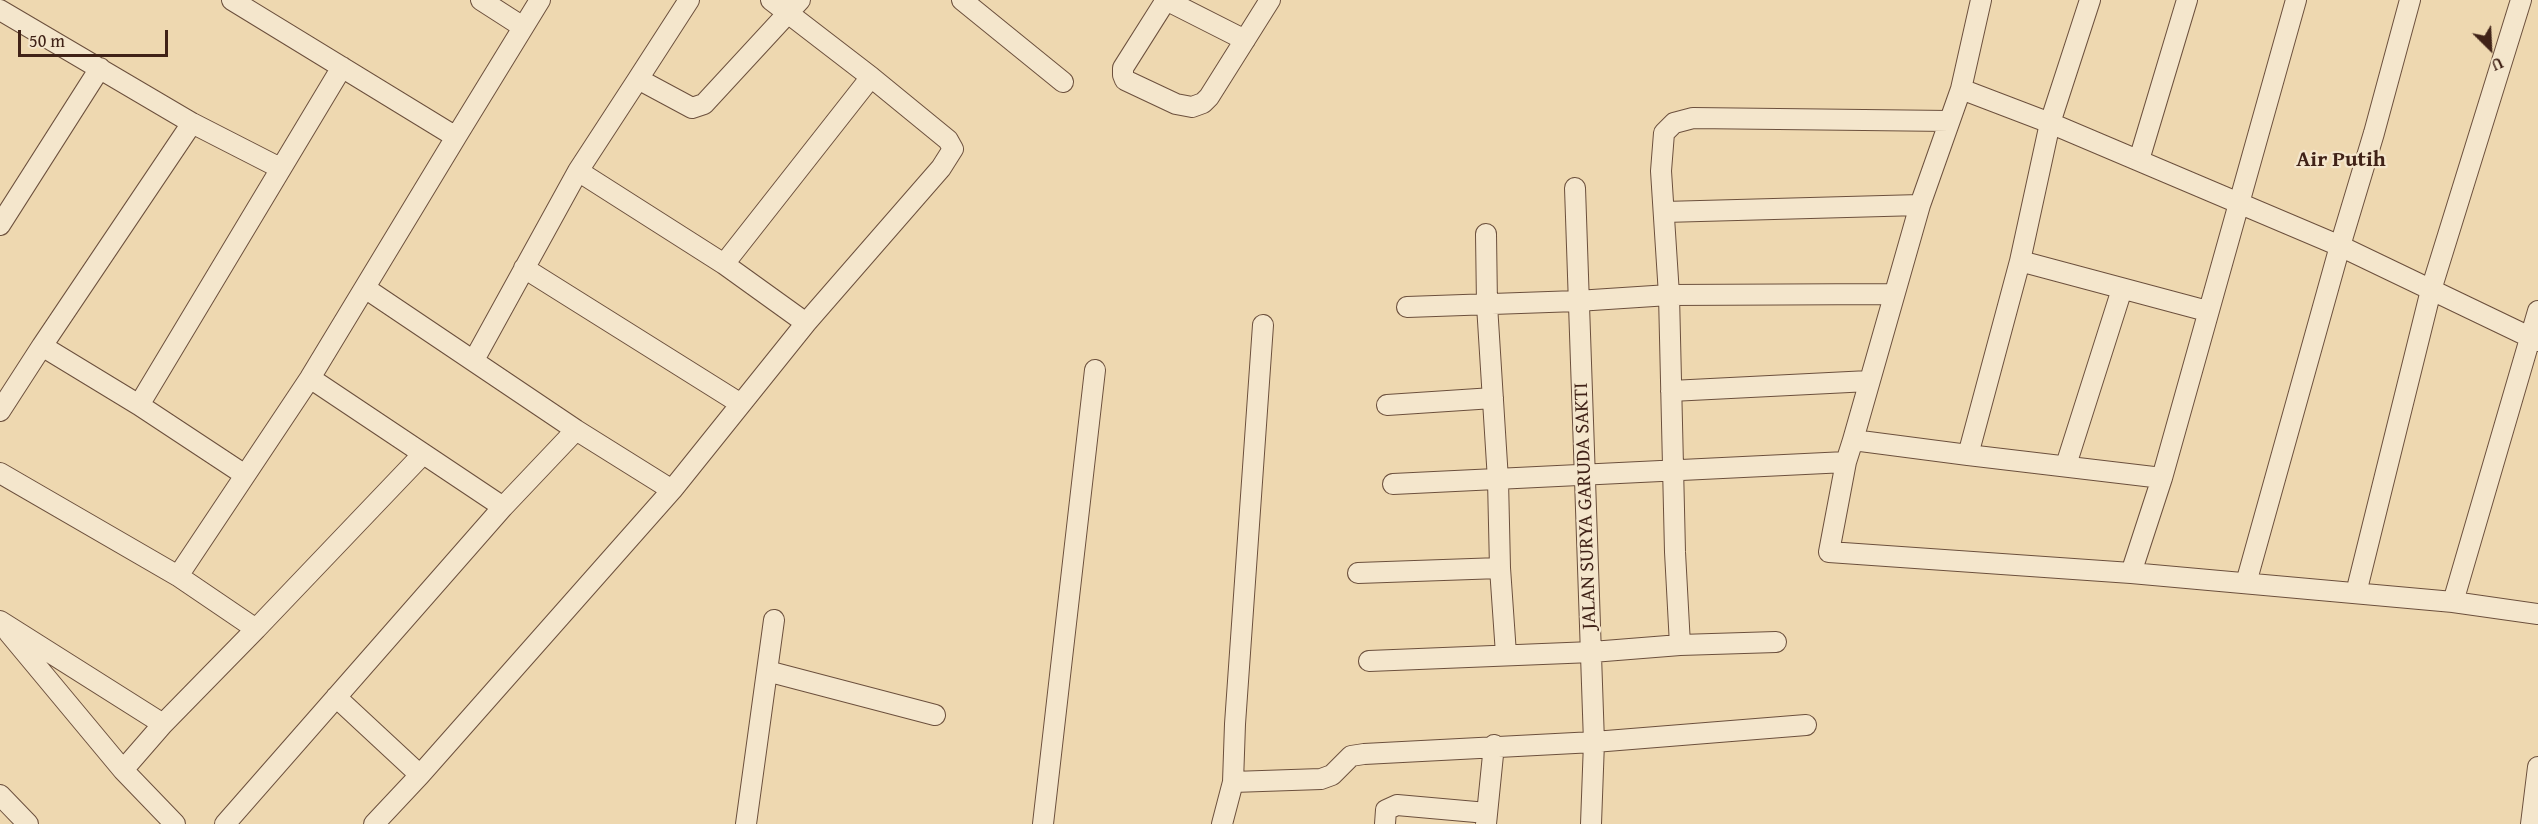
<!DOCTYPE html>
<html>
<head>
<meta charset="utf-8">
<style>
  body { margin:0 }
  #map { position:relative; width:2538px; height:824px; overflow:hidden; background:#eed8b0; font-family:"Gentium Book Plus",serif }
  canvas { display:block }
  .north { position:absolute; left:2460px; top:18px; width:60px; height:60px; -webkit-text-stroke:4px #f4e6cc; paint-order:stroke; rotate:156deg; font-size:16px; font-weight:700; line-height:24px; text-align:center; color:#402217 }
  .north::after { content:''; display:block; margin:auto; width:21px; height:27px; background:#402217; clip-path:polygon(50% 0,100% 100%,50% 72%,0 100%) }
  .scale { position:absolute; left:18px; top:30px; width:150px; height:27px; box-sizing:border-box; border:3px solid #402217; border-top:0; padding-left:8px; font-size:18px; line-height:21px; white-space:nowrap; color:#402217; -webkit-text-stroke:4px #f4e6cc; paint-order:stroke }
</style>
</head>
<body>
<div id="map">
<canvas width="2538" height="824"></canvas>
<div class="north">U</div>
<div class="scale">50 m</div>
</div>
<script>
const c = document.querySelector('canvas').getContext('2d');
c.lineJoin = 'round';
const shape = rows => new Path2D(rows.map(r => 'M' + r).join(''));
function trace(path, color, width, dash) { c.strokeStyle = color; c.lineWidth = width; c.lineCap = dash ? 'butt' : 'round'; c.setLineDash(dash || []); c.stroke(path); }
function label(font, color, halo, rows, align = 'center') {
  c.font = font + ' "Gentium Book Plus",serif'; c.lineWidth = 4.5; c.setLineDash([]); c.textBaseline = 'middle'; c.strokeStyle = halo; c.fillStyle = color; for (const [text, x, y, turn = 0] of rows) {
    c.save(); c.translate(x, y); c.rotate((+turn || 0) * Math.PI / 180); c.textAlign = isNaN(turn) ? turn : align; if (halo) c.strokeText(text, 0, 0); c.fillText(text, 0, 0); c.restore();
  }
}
const minor = shape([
  [232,0,456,137,540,0],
  [481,0,523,27],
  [689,0,638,79,692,108,704,104,800,0],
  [962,0,1063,82],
  [1166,0,1123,68,1123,75,1125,80,1176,104,1192,107,1203,103,1209,97,1270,0],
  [1166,0,1245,40],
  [1981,0,1961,89,1920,205,1853,440,1968,455,2020,261,2050,123,2090,0],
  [0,10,192,123,280,168],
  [638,79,578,171,724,264,806,323],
  [1961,89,2050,123,2340,246,2538,341],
  [2139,160,2187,0],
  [1575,188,1594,742,1591,824],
  [1664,212,1920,205],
  [0,225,100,68],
  [1486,234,1487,305,1498,480,1500,568,1506,654],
  [2020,261,2207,311],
  [724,264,871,77],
  [524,268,741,404],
  [365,288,576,430,672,490,420,775,374,824],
  [1407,307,1577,301,1669,295,1893,294],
  [42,346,192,123],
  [474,360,578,171],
  [310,378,503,507],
  [1671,391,1869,381],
  [139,405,245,475],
  [1387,405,1493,398],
  [0,411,42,346,139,405,342,67],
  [1853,440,1846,462,1829,552,2131,573,2453,602,2538,614],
  [1968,455,2162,478],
  [2066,465,2122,289],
  [0,473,178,576,310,378,456,137],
  [1393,484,1846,462],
  [672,490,806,323,941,168,953,149,948,140,871,77,771,0],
  [1358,573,1500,568],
  [2131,573,2162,478,2296,0],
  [178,576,256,629,423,454],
  [2246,583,2340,246,2374,133,2410,0],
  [2356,593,2431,290,2521,0],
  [2453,602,2538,311],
  [0,621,163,724,256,629],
  [9,633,123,770,175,824],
  [1680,645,1675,552,1669,295,1661,171,1664,133,1674,123,1693,118,1949,121],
  [1369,661,1592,652,1680,645,1776,642],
  [767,671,935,715],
  [336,697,420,775],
  [123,770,163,724],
  [1233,782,1321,779,1332,775,1351,756,1364,754,1594,742,1806,725],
  [0,795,28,824],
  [225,824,503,507,576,430],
  [746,824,774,620],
  [1043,824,1095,370],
  [1222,824,1233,782,1235,724,1263,325],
  [1385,824,1386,810,1397,805,1487,813],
  [1486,824,1494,745],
  [2531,824,2538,767]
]);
trace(minor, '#6c503d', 22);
trace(minor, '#f4e6cc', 20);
label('20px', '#402217', '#f4e6cc', [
  ["JALAN SURYA GARUDA SAKTI",1586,506,-92]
]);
label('bold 22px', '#402217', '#f4e6cc', [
  ["Air Putih",2341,160]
]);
</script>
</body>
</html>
